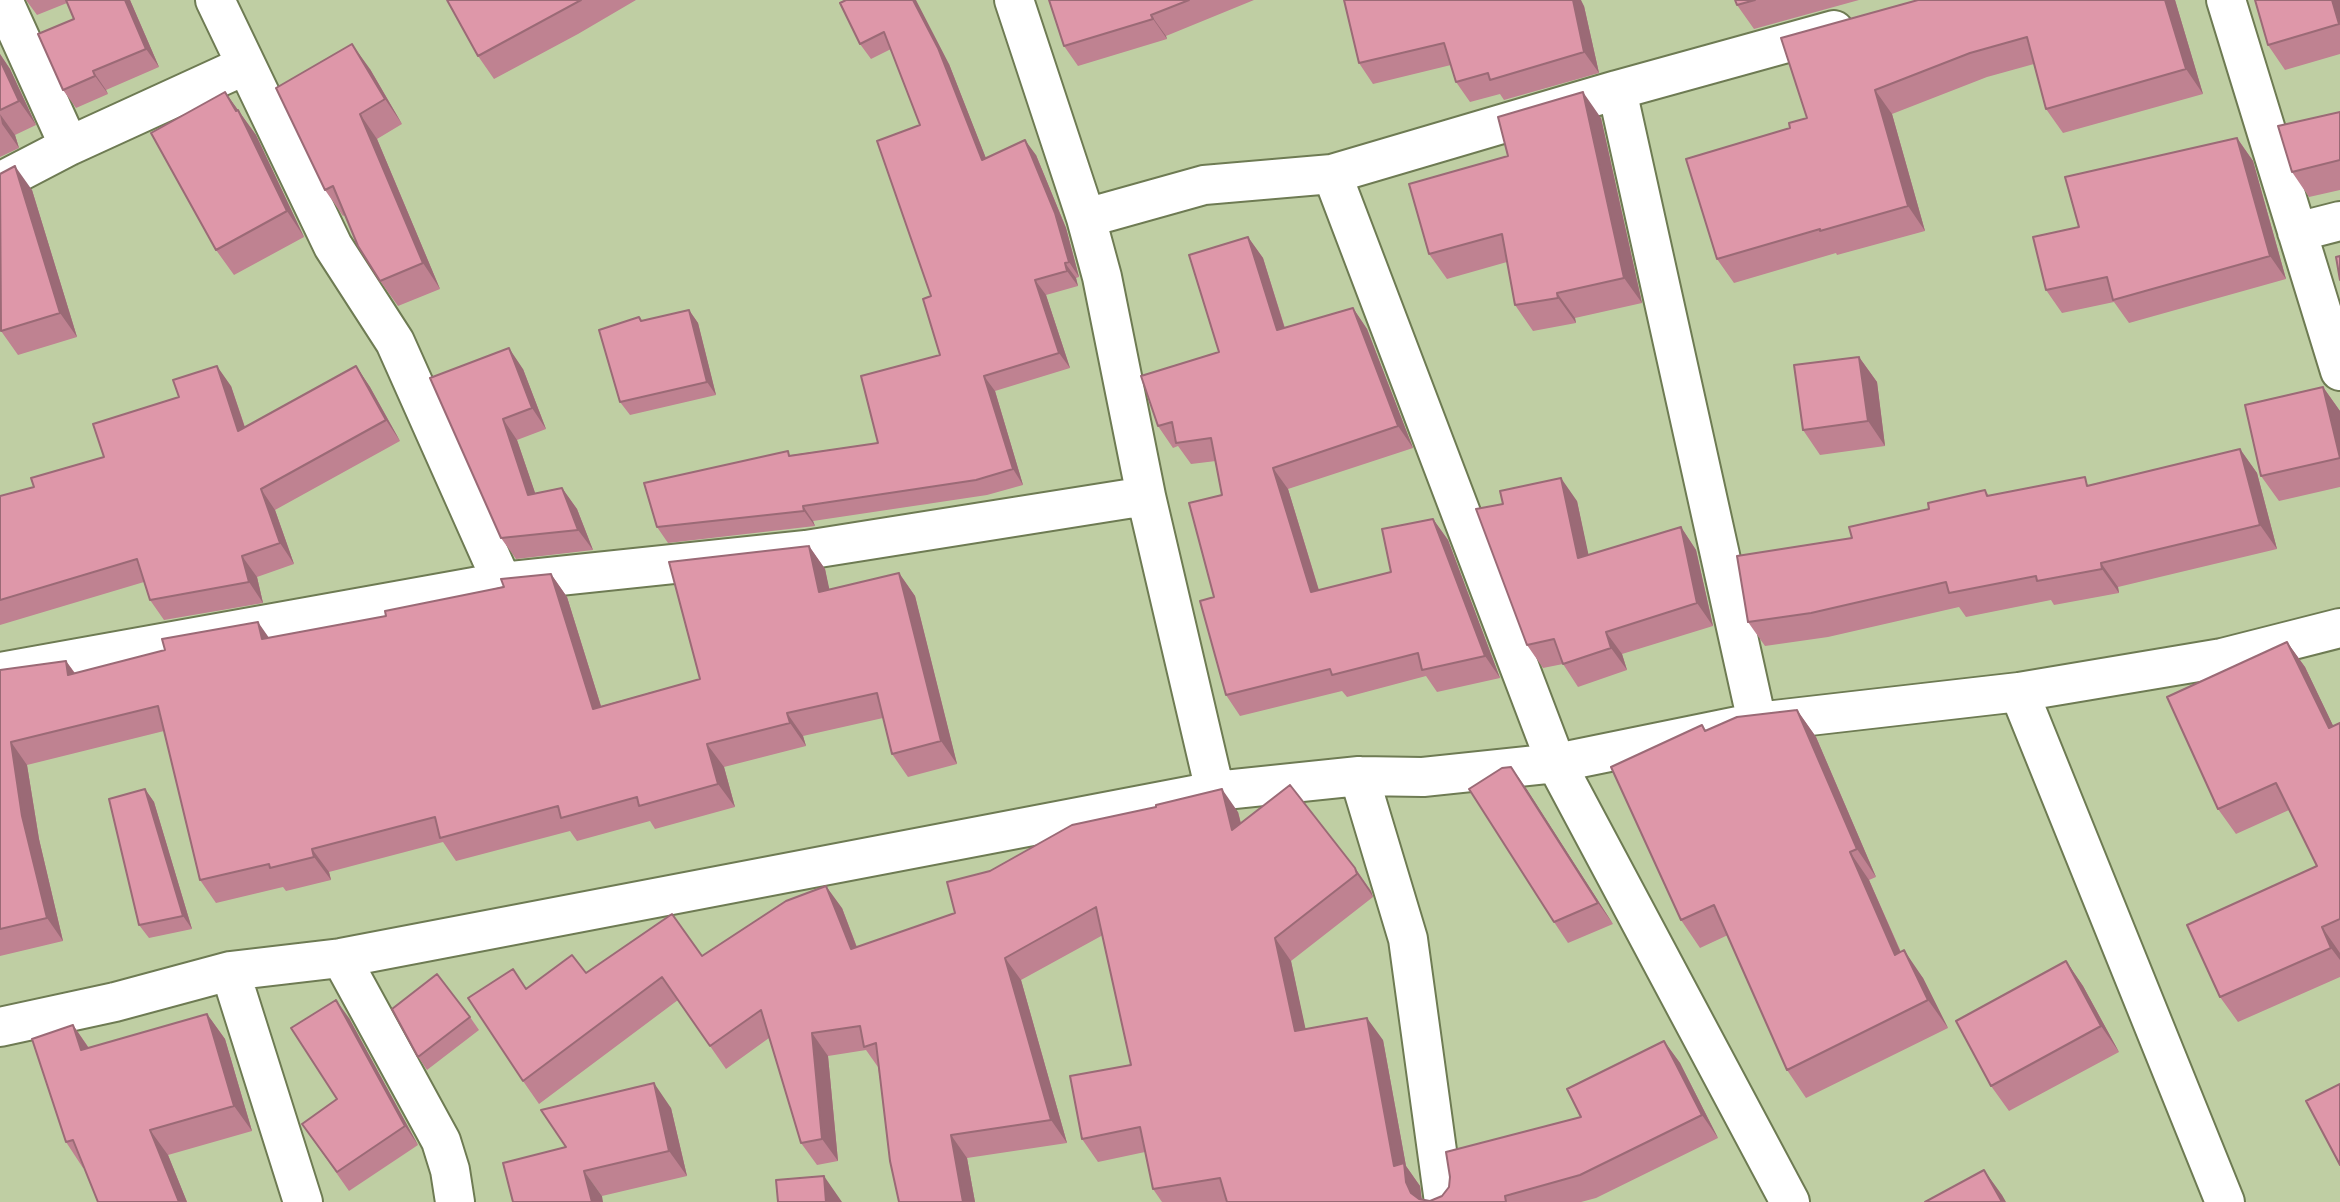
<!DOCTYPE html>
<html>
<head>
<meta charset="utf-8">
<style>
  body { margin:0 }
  canvas { display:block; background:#bfcea3 }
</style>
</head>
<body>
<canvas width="2340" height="1202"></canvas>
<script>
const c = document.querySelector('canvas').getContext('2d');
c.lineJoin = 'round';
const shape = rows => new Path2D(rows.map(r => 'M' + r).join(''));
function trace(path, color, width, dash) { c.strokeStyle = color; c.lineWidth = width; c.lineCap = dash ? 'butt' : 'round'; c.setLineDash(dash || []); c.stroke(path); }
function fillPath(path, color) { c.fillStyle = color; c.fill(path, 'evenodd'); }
const street = shape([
  [3,0,69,146],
  [215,0,333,246,395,342,502,582],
  [1014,0,1086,218,1102,277,1146,496],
  [2226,0,2340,371],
  [1617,90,1834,30],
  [1332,174,1617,90,1757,722],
  [0,182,69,146,246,65],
  [1086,218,1204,185,1332,174,1556,763,1790,1202],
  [2297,232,2340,221],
  [0,672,502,582,806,550,1146,496,1215,791],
  [2019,692,2225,1202],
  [1359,776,1408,939,1444,1202],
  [341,958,441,1141,450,1170,455,1202],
  [230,971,303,1202],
  [0,1027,115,1002,230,971,341,958,1215,791,1359,776,1423,777,1556,763,1757,722,2019,692,2222,658,2340,628]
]);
trace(street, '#6e7b53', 42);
trace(street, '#fff', 38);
fillPath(shape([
  [26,0,130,0,159,67,106,90,108,94,76,108,63,90,74,19,67,3,37,15],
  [447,0,636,0,578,34,494,79,478,56],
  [1049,0,1254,0,1166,36,1167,39,1078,66,1064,46],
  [1735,0,1859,0,1754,29,1737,5],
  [1918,0,2175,0,2203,94,2063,133,2046,109,2034,64,1987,77,1892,114,1925,231,1837,255,1836,253,1734,283,1717,259,1790,128,1807,118],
  [2340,0,2340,54,2285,70,2268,45],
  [840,3,949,64,986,159,1036,155,1066,228,1079,277,1076,278,1078,286,1046,295,1070,368,995,391,1023,485,987,495,813,521,815,526,668,543,657,527,791,455,878,443,940,355,931,296,920,125,891,49,871,59,860,44],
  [1584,6,1599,73,1504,100,1500,94,1470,102,1456,82,1451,65,1373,84,1359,63],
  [0,54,10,69,36,125,15,135,19,148,0,157],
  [370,69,402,124,377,139,440,289,398,306,380,281,345,215,343,216,325,190],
  [225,92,256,135,304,237,234,275,216,250],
  [2340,112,2340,190,2309,197,2292,172],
  [1601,118,1642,303,1575,318,1576,323,1533,331,1515,305,1507,262,1447,279,1429,254,1508,156],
  [2237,138,2253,161,2286,279,2129,323,2114,302,2062,313,2046,290,2079,227],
  [32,190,77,337,18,355,1,331],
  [1248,237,1263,258,1285,328,1353,308,1367,329,1413,448,1288,489,1319,590,1391,572,1433,519,1448,540,1500,678,1437,692,1426,676,1347,697,1342,691,1240,716,1226,695,1214,597,1222,495,1216,461,1191,464,1178,446,1173,448,1158,426,1219,352],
  [689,310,698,323,716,395,630,415,620,402,642,321],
  [1859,357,1877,382,1885,446,1820,455,1803,430],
  [356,366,370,387,400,441,275,510,294,564,257,577,263,603,164,620,150,600,144,582,0,625,0,496,34,487,104,457,231,386,245,427],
  [523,369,546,429,517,440,535,493,562,488,577,509,593,550,516,559,501,538,430,378],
  [2323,387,2340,411,2340,487,2279,501,2261,476],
  [2240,449,2257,473,2277,549,2118,587,2119,593,2054,605,2051,600,1966,617,1959,607,1828,637,1765,646,1748,622,1929,509,1985,490,1989,496,2091,486],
  [1577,501,1588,555,1681,527,1696,550,1713,626,1622,654,1627,670,1578,687,1563,664,1543,668,1527,645],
  [809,546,825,569,829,590,899,573,915,596,957,764,908,777,892,754,883,718,803,736,806,746,724,767,735,807,655,829,650,821,577,841,570,831,456,861,443,842,329,872,331,880,286,891,283,887,216,903,200,880,164,731,27,765,39,839,63,941,0,956,0,670,66,661,75,673,386,616,551,574,567,597,601,706,700,679],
  [2287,642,2305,667,2333,726,2340,723,2340,977,2238,1022,2220,997,2317,866,2289,810,2236,834,2218,809],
  [1797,710,1816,737,1876,877,1869,880,1901,952,1923,978,1948,1028,1806,1098,1787,1070,1728,935,1700,948,1681,920,1706,730],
  [1526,788,1613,924,1568,943,1554,922],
  [145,789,154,802,192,929,149,938,139,925],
  [1238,812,1241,823,1355,868,1371,891,1373,897,1291,961,1305,1029,1383,1040,1406,1166,1420,1186,1422,1200,1430,1201,1442,1196,1581,1117,1664,1041,1680,1063,1718,1138,1596,1198,1581,1202,1162,1202,1153,1189,1145,1152,1098,1162,1082,1139,1131,1065,1103,935,1021,980,1067,1143,967,1158,975,1202,899,1202,878,1067,866,1050,828,1056,838,1161,817,1165,801,1143,769,1038,726,1069,678,1000,539,1104,523,1081,527,989,586,973,702,956,842,908,857,947,955,913],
  [2066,961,2083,986,2119,1052,2009,1111,1991,1086],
  [207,1014,225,1039,252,1131,168,1155,187,1202,98,1202,84,1167,83,1168,66,1142,73,1025,89,1048],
  [470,1017,479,1030,427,1070,418,1057],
  [349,1018,418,1145,349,1191,302,1124,337,1099],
  [671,1108,687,1176,602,1196,566,1147]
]), '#bf8291');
fillPath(shape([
  [125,0,130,0,159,67,146,49],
  [913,0,916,0,949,64,993,176,982,160],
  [1568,0,1581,0,1584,6,1599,73,1584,52],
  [2165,0,2175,0,2203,94,2186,69],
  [2332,0,2340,0,2340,25],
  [1151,15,1166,36,1167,39,1153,19],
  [352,44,370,69,402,124,385,99],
  [0,54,10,69,36,125,19,101,0,62],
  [93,71,106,90,108,94,95,76],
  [1875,90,1892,114,1925,231,1908,206],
  [225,92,256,135,304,237,287,211],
  [1583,92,1601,118,1642,303,1624,278],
  [0,114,15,135,19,148,2,124],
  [360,114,377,139,440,289,423,263],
  [2237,138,2253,161,2286,279,2270,256],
  [1025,140,1036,155,1066,228,1079,277,1069,262],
  [15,166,32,190,77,337,60,313],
  [1248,237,1263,258,1292,352,1277,330],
  [1065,263,1076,278,1078,286,1067,271],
  [1035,280,1046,295,1070,368,1059,353],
  [1557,293,1575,318,1576,323,1558,298],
  [1353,308,1367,329,1413,448,1398,426],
  [689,310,698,323,716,395,707,382],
  [509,348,523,369,546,429,532,408],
  [1859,357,1877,382,1885,446,1868,421],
  [217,366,231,386,253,452,238,431],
  [356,366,370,387,400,441,386,420],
  [984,376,995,391,1023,485,1013,469],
  [2323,387,2340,411,2340,458],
  [503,419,517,440,543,516,528,495],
  [2240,449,2257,473,2277,549,2260,525],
  [1273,468,1288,489,1326,614,1311,592],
  [1561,478,1577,501,1594,580,1578,558],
  [562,488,577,509,593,550,578,530],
  [261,489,275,510,294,564,280,543],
  [803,506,813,521,815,526,804,511],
  [1433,519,1448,540,1500,678,1485,656],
  [1681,527,1696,550,1713,626,1697,603],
  [809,546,825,569,835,615,819,592],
  [242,556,257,577,263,603,249,582],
  [2101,563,2118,587,2119,593,2102,569],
  [899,573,915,596,957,764,941,741],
  [551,574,567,597,609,732,593,709],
  [258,622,274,645,262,639],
  [1606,632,1622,654,1627,670,1611,648],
  [2287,642,2305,667,2340,740,2329,728],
  [66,661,82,684,68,675],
  [1797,710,1816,737,1876,877,1857,849],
  [787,713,803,736,806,746,790,723],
  [11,742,27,765,39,839,63,941,47,918,22,816],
  [707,744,724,767,735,807,718,784],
  [1511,767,1526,788,1613,924,1598,903],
  [145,789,154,802,192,929,183,916],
  [1222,789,1238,812,1248,853,1232,830],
  [312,849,329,872,331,880,314,857],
  [1850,852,1869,880,1914,983,1895,955],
  [1355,868,1371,891,1373,897,1357,874],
  [826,886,842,908,866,972,851,949],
  [2322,927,2340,953,2340,960,2331,948],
  [1275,938,1291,961,1311,1054,1295,1031],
  [1904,950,1923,978,1948,1028,1928,1000],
  [1005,958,1021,980,1067,1143,1051,1120],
  [2066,961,2083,986,2119,1052,2101,1026],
  [336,1000,349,1018,418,1145,405,1126],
  [207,1014,225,1039,252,1131,234,1106],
  [1367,1018,1383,1040,1406,1166,1420,1186,1422,1202,1411,1193,1394,1166],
  [73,1025,90,1050,81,1050],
  [812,1033,828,1056,838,1161,822,1139],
  [1664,1041,1680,1063,1718,1138,1702,1115],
  [654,1083,671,1108,687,1176,669,1151],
  [150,1130,168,1155,187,1202,179,1202],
  [951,1135,967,1158,975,1202,963,1202],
  [1984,1170,2002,1195,2006,1202,2002,1202],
  [584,1171,602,1196,603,1202,592,1202],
  [824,1176,842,1202,826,1202]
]), '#9b6a76');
const building = shape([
  [66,0,125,0,146,49,93,71,95,76,63,90,38,34,74,19,66,0],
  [447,0,581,0,478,56,447,0],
  [846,0,913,0,938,48,982,160,1025,140,1055,213,1069,262,1065,263,1067,271,1035,280,1059,353,984,376,1013,469,976,480,803,506,804,511,657,527,644,483,788,451,789,456,878,443,861,376,940,355,923,299,931,296,877,141,920,125,884,32,860,44,840,3,846,0],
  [1049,0,1189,0,1151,15,1153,19,1064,46,1049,0],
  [1344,0,1573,0,1584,52,1490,80,1488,73,1456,82,1444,43,1359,63,1344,0],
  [1735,0,1755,0,1737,5,1735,0],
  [1918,0,2165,0,2186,69,2046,109,2027,37,1970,53,1875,90,1908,206,1820,231,1820,229,1717,259,1686,159,1790,128,1789,123,1807,118,1781,38,1918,0],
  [2255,0,2332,0,2339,24,2268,45,2255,0],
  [352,44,385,99,360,114,423,263,380,281,358,246,333,186,325,190,276,88,352,44],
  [0,60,19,101,0,110,0,60],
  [225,92,236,111,238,110,287,211,216,250,151,133,225,92],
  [1583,92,1624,278,1557,293,1558,298,1515,305,1502,234,1429,254,1409,184,1508,156,1498,117,1583,92],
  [2340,112,2340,160,2292,172,2278,126,2340,112],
  [2237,138,2270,256,2113,300,2107,277,2046,290,2033,237,2079,227,2065,177,2237,138],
  [15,166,60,313,1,331,0,174,15,166],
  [1248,237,1277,330,1353,308,1398,426,1273,468,1311,592,1391,572,1382,529,1433,519,1485,656,1422,670,1418,653,1332,675,1330,669,1226,695,1200,601,1214,597,1189,503,1222,495,1211,438,1176,443,1172,422,1158,426,1141,376,1219,352,1189,255,1248,237],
  [2340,256,2340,280,2336,257,2340,256],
  [689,310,707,382,620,402,599,330,639,317,641,321,689,310],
  [509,348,532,408,503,419,528,495,562,488,578,530,501,538,430,378,509,348],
  [1859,357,1868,421,1803,430,1794,365,1859,357],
  [217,366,238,431,356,366,386,420,261,489,280,543,242,556,249,582,150,600,137,559,0,600,0,496,34,487,31,478,104,457,93,424,179,397,173,380,217,366],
  [2323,387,2340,458,2261,476,2245,405,2323,387],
  [2240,449,2260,525,2101,563,2102,569,2037,581,2036,576,1949,593,1946,582,1811,613,1748,622,1737,556,1852,538,1849,527,1929,509,1928,503,1985,490,1987,496,2085,477,2087,486,2240,449],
  [1561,478,1578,558,1681,527,1697,603,1606,632,1611,648,1563,664,1554,639,1527,645,1476,509,1503,504,1500,491,1561,478],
  [809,546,819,592,899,573,941,741,892,754,877,693,787,713,790,723,707,744,718,784,639,806,637,797,561,818,558,806,440,838,435,817,312,849,314,857,270,868,269,864,200,880,158,706,11,742,22,816,47,918,0,929,0,670,66,661,68,675,165,650,162,639,258,622,262,639,386,616,385,611,504,587,501,579,551,574,593,709,700,679,669,562,809,546],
  [2287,642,2329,728,2340,723,2340,919,2322,927,2331,948,2220,997,2187,925,2317,866,2276,783,2218,809,2167,697,2287,642],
  [1797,710,1857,849,1850,852,1895,955,1904,950,1928,1000,1787,1070,1714,905,1681,920,1611,767,1702,725,1705,731,1737,717,1797,710],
  [1511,767,1598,903,1554,922,1469,789,1502,768,1511,767],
  [1290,785,1355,868,1357,874,1275,938,1295,1031,1367,1018,1394,1166,1404,1163,1406,1182,1411,1193,1419,1199,1430,1201,1442,1196,1449,1187,1450,1177,1446,1152,1581,1117,1567,1089,1664,1041,1702,1115,1580,1175,1505,1196,1506,1202,1227,1202,1220,1178,1153,1189,1140,1127,1082,1139,1070,1076,1131,1065,1096,907,1005,958,1051,1120,951,1135,963,1202,899,1202,890,1161,876,1043,864,1047,860,1026,812,1033,822,1139,801,1143,761,1010,710,1046,662,977,523,1081,468,998,513,969,526,989,572,955,586,973,672,914,702,956,786,901,826,886,851,949,955,913,947,882,990,871,1072,825,1156,807,1156,805,1222,789,1232,830,1290,785],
  [145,789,183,916,139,925,109,799,145,789],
  [2066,961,2101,1026,1991,1086,1956,1021,2066,961],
  [437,974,470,1017,418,1057,392,1009,437,974],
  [336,1000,405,1126,337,1172,302,1124,337,1099,291,1028,336,1000],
  [207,1014,234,1106,150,1130,179,1202,98,1202,73,1140,66,1142,32,1039,73,1025,81,1050,207,1014],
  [654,1083,669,1151,584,1171,592,1202,513,1202,503,1163,566,1147,541,1110,654,1083],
  [2340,1084,2340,1165,2306,1101,2340,1084],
  [1984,1170,2002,1202,1925,1202,1984,1170],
  [824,1176,826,1202,778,1202,776,1180,824,1176]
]);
fillPath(building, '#de97a9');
trace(building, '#9b6a76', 2);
</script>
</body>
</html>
